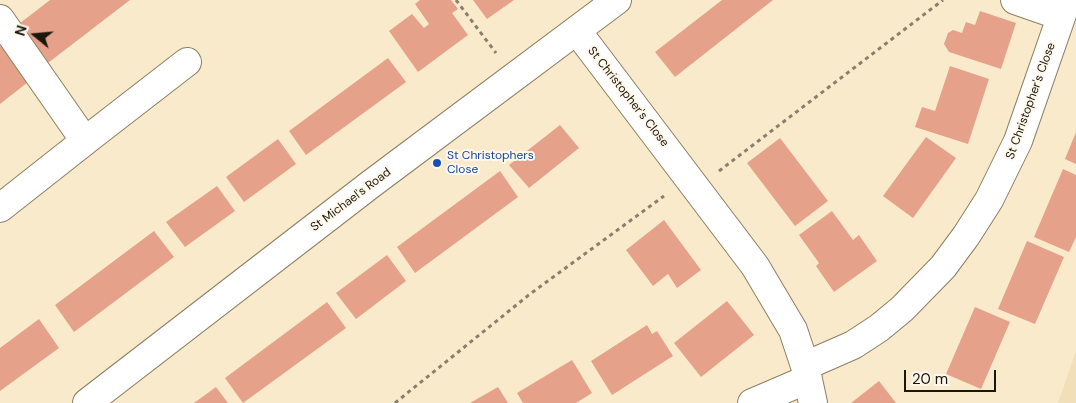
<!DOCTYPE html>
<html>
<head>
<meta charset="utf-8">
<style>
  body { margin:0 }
  #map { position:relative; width:1076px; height:403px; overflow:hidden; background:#f9eacb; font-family:"DM Sans",sans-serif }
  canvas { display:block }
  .north { position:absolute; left:10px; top:10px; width:50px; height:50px; -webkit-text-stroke:4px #fef8ec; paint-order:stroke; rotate:287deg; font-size:14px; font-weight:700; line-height:20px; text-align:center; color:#1c170c }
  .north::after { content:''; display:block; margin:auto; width:18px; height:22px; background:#1c170c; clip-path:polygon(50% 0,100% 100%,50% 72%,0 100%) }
  .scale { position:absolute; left:904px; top:370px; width:92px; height:22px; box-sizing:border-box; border:2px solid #1c170c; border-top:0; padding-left:6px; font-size:15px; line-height:18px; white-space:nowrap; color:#1c170c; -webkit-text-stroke:4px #fef8ec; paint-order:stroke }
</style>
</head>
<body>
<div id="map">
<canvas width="1076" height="403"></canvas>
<div class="north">N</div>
<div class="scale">20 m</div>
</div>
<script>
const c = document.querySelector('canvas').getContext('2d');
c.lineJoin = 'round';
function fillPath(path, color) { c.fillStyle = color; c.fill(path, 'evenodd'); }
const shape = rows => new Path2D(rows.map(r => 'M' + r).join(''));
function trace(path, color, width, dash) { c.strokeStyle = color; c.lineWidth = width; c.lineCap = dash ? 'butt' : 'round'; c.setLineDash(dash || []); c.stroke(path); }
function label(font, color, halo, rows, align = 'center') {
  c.font = font + ' "DM Sans",sans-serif'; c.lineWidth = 4; c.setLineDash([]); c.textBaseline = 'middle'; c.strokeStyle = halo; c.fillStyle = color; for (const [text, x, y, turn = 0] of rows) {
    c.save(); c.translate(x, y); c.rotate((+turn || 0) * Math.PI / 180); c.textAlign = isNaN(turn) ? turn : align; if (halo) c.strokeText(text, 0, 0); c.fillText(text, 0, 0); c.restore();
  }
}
fillPath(shape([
  [1076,351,1076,403,1058,403]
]), '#f0dfb9');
fillPath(shape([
  [50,0,130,0,44,66,15,27],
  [420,0,451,0,458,9,452,13,468,35,418,72,389,31,412,14,424,28,429,24,415,4],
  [473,0,514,0,487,19],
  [722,0,773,0,675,77,655,52],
  [980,11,1016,23,1001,69,949,52,944,44,948,33,953,30,962,33,966,22,975,25],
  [4,44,32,79,0,104,0,47],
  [388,58,406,82,306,155,289,131],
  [950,66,989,79,968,144,915,127,922,107,935,111],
  [560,125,579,148,529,188,509,165],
  [1076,132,1076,164,1065,159],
  [926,137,956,158,913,218,883,196],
  [780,138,828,201,795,226,747,163],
  [278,139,296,164,244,202,226,177],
  [1063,169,1076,175,1076,237,1069,252,1034,237],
  [500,171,518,197,415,273,397,247],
  [217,186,235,211,185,247,166,222],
  [832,211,853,240,859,235,877,261,834,292,816,266,819,263,799,235],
  [664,220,701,270,677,288,668,274,653,286,626,250],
  [154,231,174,257,74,332,55,305],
  [1027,241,1064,257,1035,324,998,309],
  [387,255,406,281,356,319,336,293],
  [727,301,754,335,701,377,674,343],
  [327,302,346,328,243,403,225,378],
  [975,307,1010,322,981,389,946,374],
  [39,319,59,348,0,391,0,348],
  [647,325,652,334,657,331,673,356,612,395,591,361],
  [572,360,592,393,576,403,523,403,517,393],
  [879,381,896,403,851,403],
  [216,387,228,403,194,403],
  [498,387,508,403,470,403]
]), '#e5a18a');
const minor = shape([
  [1015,0,1061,16],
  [0,19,85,141,187,62],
  [577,31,755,266,793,330,805,366,813,403],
  [0,208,85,141],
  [805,366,853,345,879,328,902,309,943,267,966,236,989,200,1018,141,1067,0],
  [87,403,371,184,617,0],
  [752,403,808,379]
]);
trace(minor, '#8c7f63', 30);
trace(shape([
  [456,0,496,53],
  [719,171,943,0],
  [395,403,530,294,664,196]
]), '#897f6a', 3, [4, 4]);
trace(minor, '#fff', 28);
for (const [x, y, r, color] of [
  [437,163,5,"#1a4fb4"]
]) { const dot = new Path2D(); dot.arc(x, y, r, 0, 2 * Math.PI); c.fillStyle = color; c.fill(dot); trace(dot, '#fef8ec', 2); }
label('12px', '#1c170c', '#fef8ec', [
  ["St Christopher's Close",628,97,52],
  ["St Christopher's Close",1031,101,-70],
  ["St Michael's Road",351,200,-37]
]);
label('12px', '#164399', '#fef8ec', [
  ["St Christophers",447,156],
  ["Close",447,170]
], 'left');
</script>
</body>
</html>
